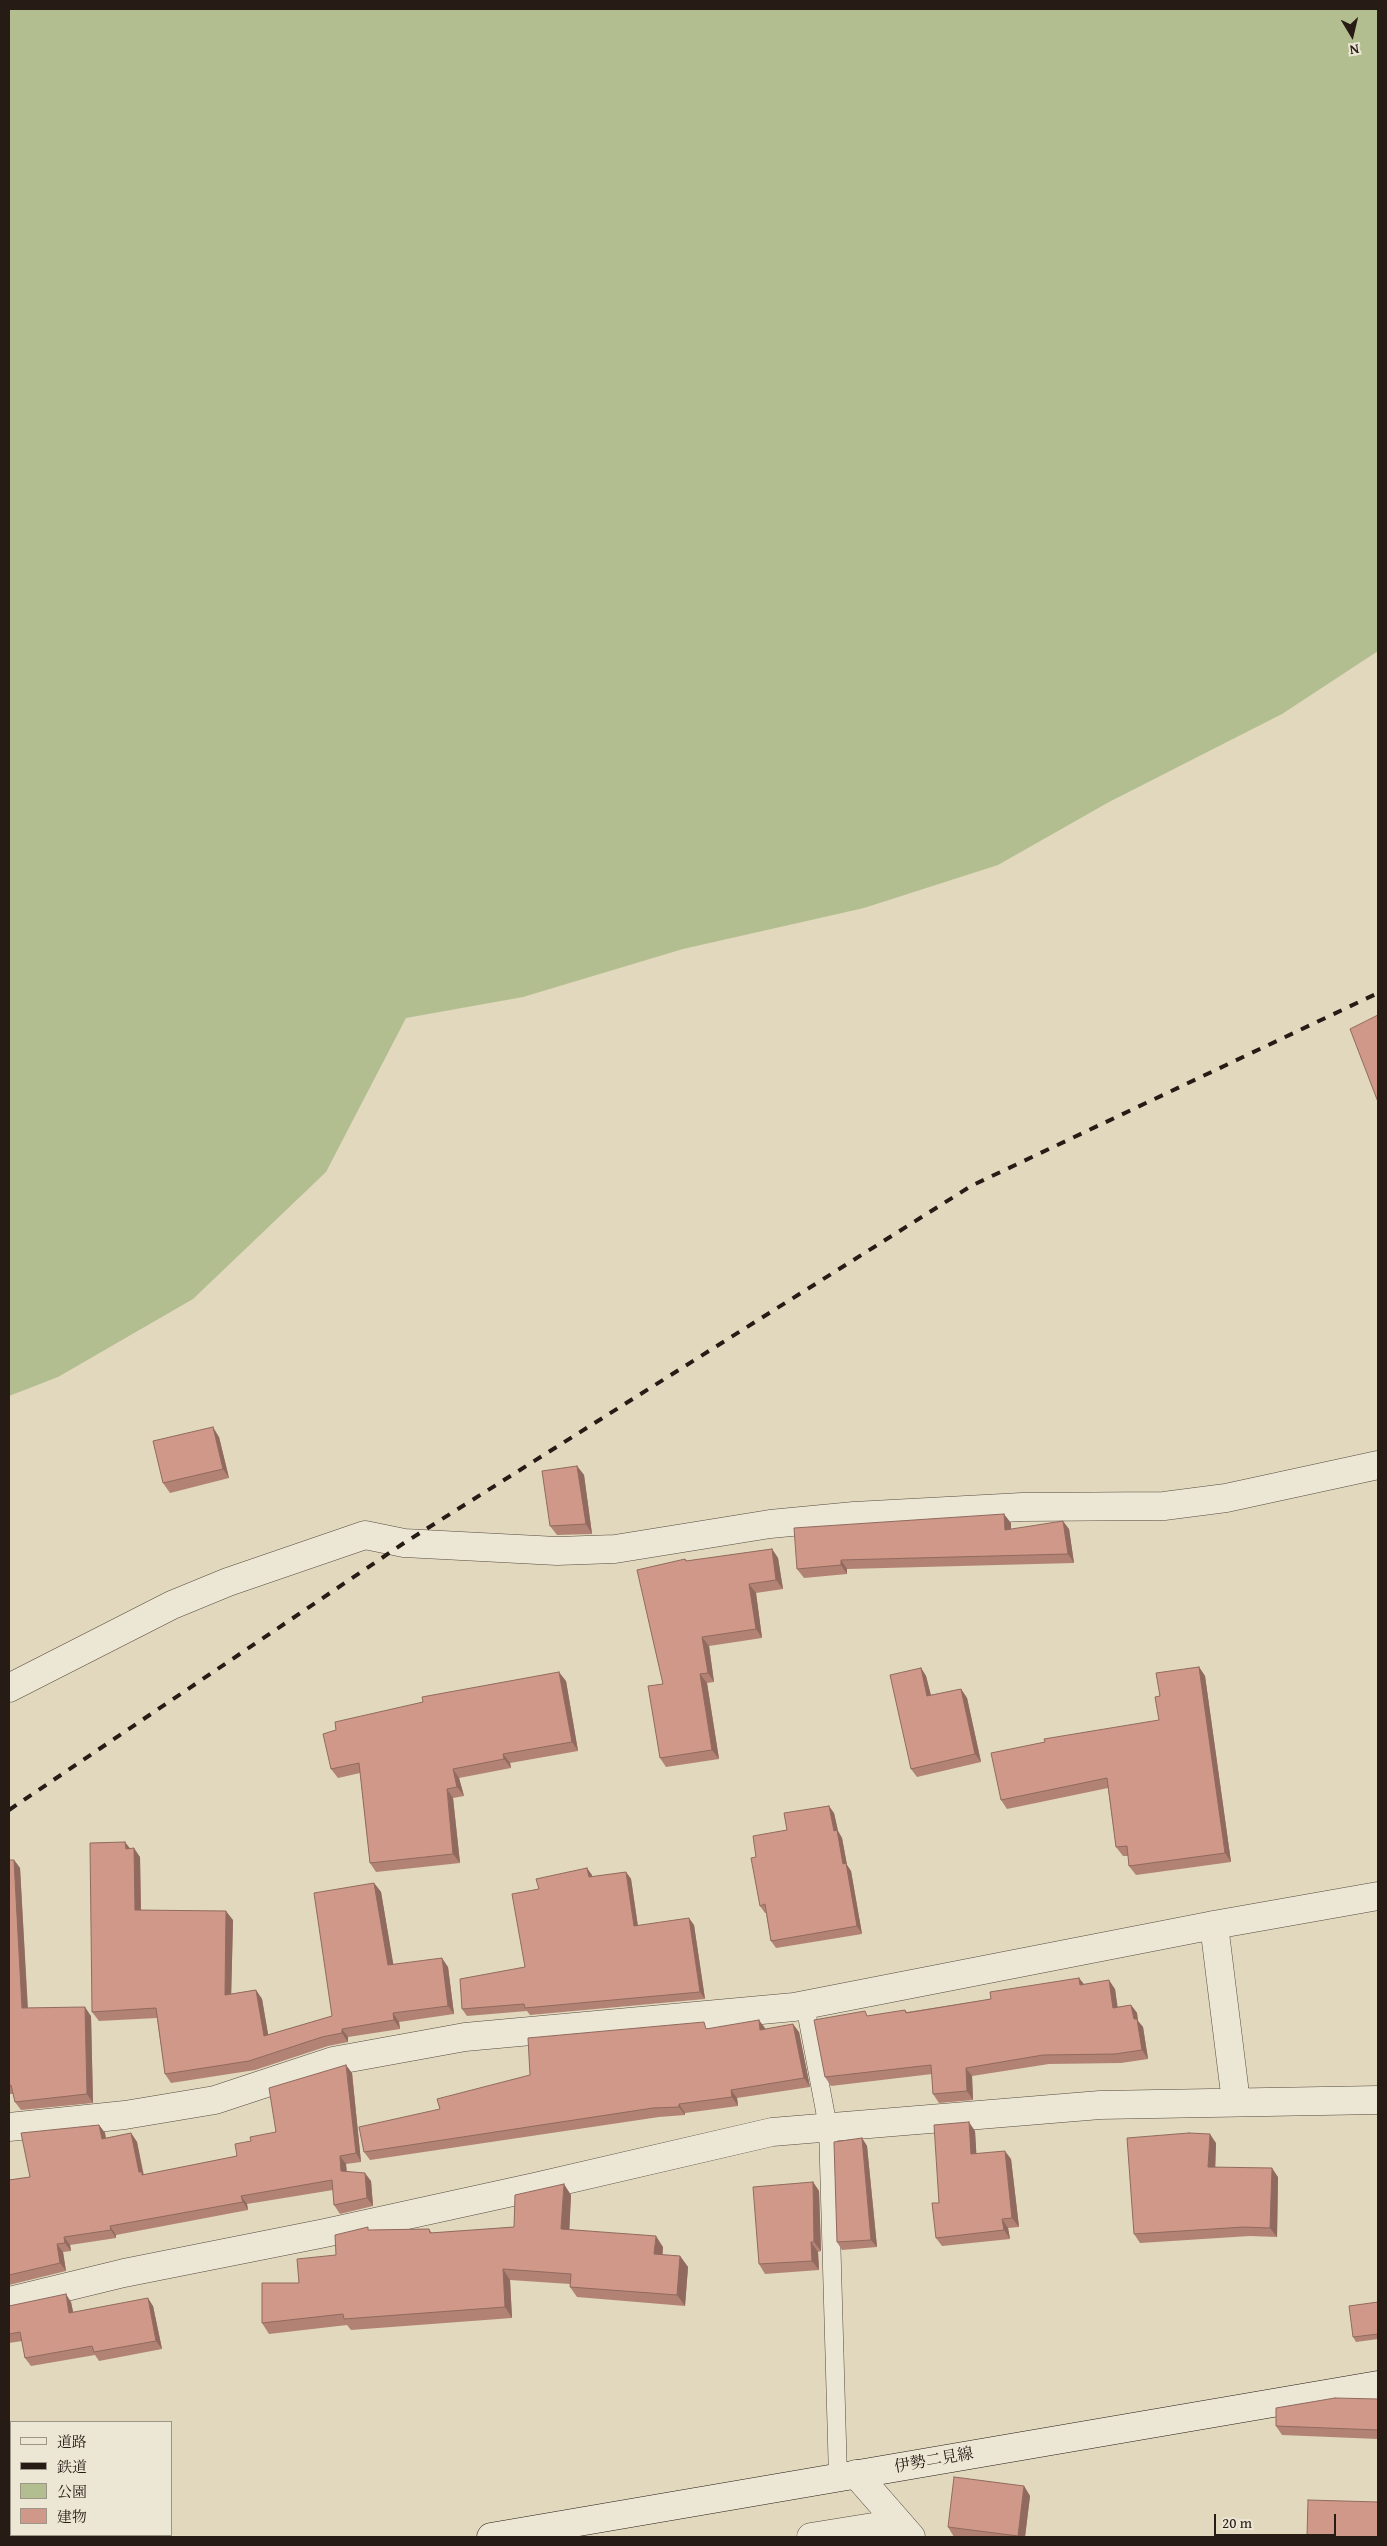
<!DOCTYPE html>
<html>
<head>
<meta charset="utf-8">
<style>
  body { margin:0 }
  #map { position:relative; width:1387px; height:2546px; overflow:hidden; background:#e1d8bd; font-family:"Gentium Book Plus","Noto Serif JP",serif }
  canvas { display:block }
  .frame { position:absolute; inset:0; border:10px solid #271b15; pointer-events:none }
  .legend { position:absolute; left:10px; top:2421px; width:162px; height:115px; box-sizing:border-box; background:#ece6d4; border:1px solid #9d9588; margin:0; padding:6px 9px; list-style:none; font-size:15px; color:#271b15 }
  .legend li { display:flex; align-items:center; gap:10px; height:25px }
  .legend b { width:25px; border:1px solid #9d9588 }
  .north { position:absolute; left:1327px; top:10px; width:50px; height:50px; -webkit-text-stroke:4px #ece6d4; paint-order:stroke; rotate:171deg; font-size:14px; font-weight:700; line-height:20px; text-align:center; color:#271b15 }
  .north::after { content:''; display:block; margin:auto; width:18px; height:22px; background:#271b15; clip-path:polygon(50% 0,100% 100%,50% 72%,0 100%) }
  .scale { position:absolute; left:1214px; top:2514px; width:122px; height:22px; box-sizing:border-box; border:2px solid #271b15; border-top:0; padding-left:6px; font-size:15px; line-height:18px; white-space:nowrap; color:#271b15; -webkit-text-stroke:4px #ece6d4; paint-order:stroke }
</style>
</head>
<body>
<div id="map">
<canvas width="1387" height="2546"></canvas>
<div class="frame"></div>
<ul class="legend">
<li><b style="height:6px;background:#ece6d4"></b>道路</li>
<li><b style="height:6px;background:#271b15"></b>鉄道</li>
<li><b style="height:14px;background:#b3be90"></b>公園</li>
<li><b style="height:14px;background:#cf9888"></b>建物</li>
</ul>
<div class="north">N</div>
<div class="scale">20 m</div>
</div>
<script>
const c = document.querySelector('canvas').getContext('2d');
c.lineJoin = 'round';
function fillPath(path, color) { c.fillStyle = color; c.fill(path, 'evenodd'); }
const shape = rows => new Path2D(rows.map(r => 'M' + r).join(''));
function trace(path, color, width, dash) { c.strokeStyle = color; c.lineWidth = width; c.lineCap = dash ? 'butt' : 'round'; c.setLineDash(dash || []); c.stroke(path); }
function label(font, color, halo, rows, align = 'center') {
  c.font = font + ' "Gentium Book Plus","Noto Serif JP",serif'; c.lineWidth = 4; c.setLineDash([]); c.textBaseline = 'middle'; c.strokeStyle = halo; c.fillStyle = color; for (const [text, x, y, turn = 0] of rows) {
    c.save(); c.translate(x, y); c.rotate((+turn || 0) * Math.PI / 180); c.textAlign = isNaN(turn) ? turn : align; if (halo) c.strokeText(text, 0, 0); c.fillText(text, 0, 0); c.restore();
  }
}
fillPath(shape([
  [9,9,1378,9,1378,651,1282,714,1109,802,998,865,864,908,683,949,523,997,406,1018,326,1172,193,1299,58,1377,9,1396]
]), '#b3be90');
const service = shape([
  [805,2005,828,2127,838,2477]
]);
const minor = shape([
  [9,1688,172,1605,228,1582,365,1535,404,1543,557,1551,615,1549,770,1524,854,1516,1022,1507,1164,1506,1226,1498,1378,1465],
  [1214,1925,1236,2102],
  [9,2127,125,2115,215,2100,333,2061,465,2037,794,2007,1214,1925,1378,1896],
  [9,2301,124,2273,325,2233,535,2187,772,2132,1100,2105,1378,2100],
  [856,2474,911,2537],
  [811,2537,898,2523]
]);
const secondary = shape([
  [491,2537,1378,2385]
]);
trace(service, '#564a3f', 19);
trace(minor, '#564a3f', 29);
trace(secondary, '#271b15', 29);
trace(service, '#ece6d4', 18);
trace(minor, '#ece6d4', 28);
trace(secondary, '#ece6d4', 28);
trace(shape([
  [9,1810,404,1543,971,1186,1378,993]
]), '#271b15', 4, [9, 9]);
fillPath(shape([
  [219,1437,229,1478,170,1493,163,1483],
  [577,1466,584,1475,592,1534,557,1535,550,1526],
  [1011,1523,1011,1529,1069,1529,1074,1563,847,1569,847,1574,804,1578,797,1569],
  [772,1549,778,1558,783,1589,756,1593,762,1638,709,1646,714,1682,707,1683,719,1759,666,1767,660,1758,663,1684,685,1559,687,1561],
  [1199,1667,1205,1676,1231,1862,1136,1875,1129,1866,1128,1856,1123,1856,1116,1847,1108,1788,1007,1809,1001,1800,1159,1720,1160,1696],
  [921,1668,926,1676,931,1695,961,1689,967,1698,981,1762,917,1777,911,1769],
  [566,1681,578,1751,510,1763,511,1768,459,1778,464,1796,453,1798,460,1863,376,1872,370,1863,360,1773,338,1778,331,1769,336,1730],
  [834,1813,838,1831,842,1838,847,1865,851,1871,862,1934,776,1948,771,1941,766,1913,765,1913,760,1906,756,1857,787,1830],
  [130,1849,140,1857,141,1910,233,1920,231,1994,256,1990,262,1999,268,2035,332,2016,374,1883,381,1892,393,1964,448,1967,454,2014,399,2022,400,2029,348,2037,348,2042,328,2046,255,2070,171,2083,165,2074,157,2018,99,2021,92,2012],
  [9,1860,14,1860,20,1868,28,2008,91,2016,93,2103,21,2110,15,2102,13,2094,9,2094],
  [587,1868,592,1877,626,1872,631,1879,638,1926,694,1925,705,1999,530,2015,527,2011,467,2016,462,2009,525,1967,539,1889],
  [1079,1978,1084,1984,1115,1989,1117,2007,1131,2005,1137,2013,1138,2021,1143,2027,1148,2059,1121,2063,1049,2064,972,2076,973,2100,939,2103,933,2094,932,2074,831,2086,825,2077,869,2016,905,2010,907,2012,991,1999],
  [709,2028,765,2028,765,2029,799,2032,810,2087,737,2098,738,2106,685,2113,685,2115,659,2117,370,2160,364,2152,440,2109,530,2075],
  [352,2073,361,2162,346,2164,347,2172,371,2181,373,2206,340,2214,334,2205,333,2190,247,2204,248,2210,116,2235,116,2238,70,2245,71,2251,63,2252,66,2271,9,2285,9,2180,30,2177,99,2125,105,2133,106,2138,131,2133,137,2142,144,2175,237,2156,251,2141,276,2132],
  [975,2131,976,2154,1011,2159,1019,2227,1008,2228,1010,2239,942,2246,936,2238,939,2203],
  [862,2138,867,2146,877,2247,842,2250,837,2242],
  [1216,2143,1215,2167,1278,2177,1277,2237,1250,2236,1140,2243,1134,2234],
  [813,2182,819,2191,821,2251,818,2252,819,2270,765,2274,759,2264],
  [571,2195,569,2229,663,2247,662,2255,680,2256,688,2267,685,2306,577,2297,570,2287,570,2284,510,2280,512,2318,351,2330,347,2325,269,2334,262,2323,299,2283,370,2230,429,2229,432,2233,514,2227],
  [71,2302,73,2312,153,2306,162,2349,99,2361,95,2355,31,2366,25,2358,22,2341,9,2343,9,2306],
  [1378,2302,1378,2339,1356,2342,1353,2337],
  [1378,2399,1378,2439,1282,2435,1276,2426],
  [1024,2486,1030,2496,1025,2537,954,2537,948,2527]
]), '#b28375');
fillPath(shape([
  [213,1427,219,1437,229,1478,223,1469],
  [577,1466,584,1475,592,1534,586,1524],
  [1004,1514,1011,1523,1011,1539,1005,1530],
  [1063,1521,1069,1529,1074,1563,1068,1554],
  [772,1549,778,1558,783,1589,776,1580],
  [841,1560,847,1569,847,1574,841,1565],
  [749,1584,756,1593,762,1638,756,1629],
  [702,1637,709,1646,714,1682,708,1673],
  [1199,1667,1205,1676,1231,1862,1225,1853],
  [921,1668,926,1676,933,1704,927,1696],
  [559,1672,566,1681,578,1751,572,1742],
  [700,1674,707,1683,719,1759,712,1750],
  [961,1689,967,1698,981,1762,975,1754],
  [503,1754,510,1763,511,1768,504,1759],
  [453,1769,459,1778,464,1796,457,1787],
  [447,1789,453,1798,460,1863,453,1854],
  [829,1806,834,1813,838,1831,842,1838,847,1865,851,1871,862,1934,857,1926,843,1864,834,1831],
  [125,1842,132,1851,126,1849],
  [134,1848,140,1857,141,1919,135,1910],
  [14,1860,20,1868,28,2016,22,2008],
  [587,1868,592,1875,594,1884,589,1877],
  [626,1872,631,1879,639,1934,634,1926],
  [374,1883,381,1892,395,1974,388,1965],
  [226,1911,233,1920,231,2004,225,1995],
  [689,1918,694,1925,705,1999,700,1992],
  [442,1958,448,1967,454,2014,448,2006],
  [1079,1978,1085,1986,1080,1985],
  [1109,1980,1115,1989,1119,2016,1113,2008],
  [256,1990,262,1999,270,2045,264,2036],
  [1131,2005,1137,2013,1138,2021,1143,2027,1148,2059,1142,2050,1134,2019],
  [85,2007,91,2016,93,2103,87,2094],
  [393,2013,399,2022,400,2029,394,2020],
  [759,2020,765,2028,766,2038,760,2030],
  [793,2024,799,2032,810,2087,804,2078],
  [342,2029,348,2037,348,2042,342,2033],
  [346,2065,352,2073,361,2162,356,2153],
  [966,2068,972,2076,973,2100,967,2091],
  [731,2090,737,2098,738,2106,732,2097],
  [679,2104,685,2113,685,2115,679,2107],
  [969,2122,975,2131,977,2163,971,2154],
  [99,2125,105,2133,107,2147,102,2139],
  [131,2133,137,2142,143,2174,148,2180,139,2172],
  [1210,2134,1216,2143,1215,2176,1208,2167],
  [862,2138,867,2146,877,2247,871,2240],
  [1005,2151,1011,2159,1019,2227,1012,2218],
  [340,2156,346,2164,347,2180,341,2171],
  [1272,2168,1278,2177,1277,2237,1270,2228],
  [365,2173,371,2181,373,2206,367,2198],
  [813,2182,819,2191,821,2251,814,2242],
  [564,2184,571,2195,569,2239,561,2229],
  [241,2196,247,2204,248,2210,243,2202],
  [1002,2219,1008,2228,1010,2239,1004,2230],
  [110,2226,116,2235,116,2238,111,2230],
  [656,2236,663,2247,662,2265,654,2254],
  [64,2237,70,2245,71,2251,65,2243],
  [811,2242,818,2252,819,2270,812,2261],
  [57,2244,63,2252,66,2271,60,2263],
  [680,2256,688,2267,685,2306,677,2295],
  [503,2269,510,2280,512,2318,505,2307],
  [66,2294,71,2302,75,2321,69,2313],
  [148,2298,153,2306,162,2349,156,2341],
  [1024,2486,1030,2496,1025,2537,1019,2537,1018,2536]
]), '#916a5f');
const building = shape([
  [1378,1015,1378,1102,1350,1029,1378,1015],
  [213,1427,223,1469,163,1483,153,1441,213,1427],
  [577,1466,586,1524,550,1526,542,1471,577,1466],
  [1004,1514,1005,1530,1063,1521,1068,1554,841,1560,841,1565,797,1569,794,1528,1004,1514],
  [772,1549,776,1580,749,1584,756,1629,702,1637,708,1673,700,1674,712,1750,660,1758,648,1686,663,1684,637,1570,685,1559,686,1561,772,1549],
  [1199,1667,1225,1853,1129,1866,1127,1846,1116,1847,1107,1778,1001,1800,991,1753,1045,1742,1044,1739,1159,1720,1155,1697,1160,1696,1156,1673,1199,1667],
  [921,1668,927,1696,961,1689,975,1754,911,1769,890,1675,921,1668],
  [559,1672,572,1742,503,1754,504,1759,453,1769,457,1787,447,1789,453,1854,370,1863,359,1763,331,1769,323,1734,336,1730,335,1722,423,1702,422,1697,559,1672],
  [829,1806,834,1831,837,1830,843,1864,846,1863,857,1926,771,1941,765,1904,760,1906,751,1858,756,1857,753,1836,787,1830,784,1813,829,1806],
  [125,1842,126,1849,134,1848,135,1910,226,1911,225,1995,256,1990,264,2036,332,2016,314,1893,374,1883,388,1965,442,1958,448,2006,393,2013,394,2020,342,2029,342,2033,322,2037,249,2061,165,2074,156,2008,92,2012,90,1843,125,1842],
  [9,1860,14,1860,22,2008,85,2007,87,2094,15,2102,11,2085,9,2086,9,1860],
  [587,1868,589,1877,626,1872,634,1926,689,1918,700,1992,525,2008,524,2004,462,2009,460,1979,525,1967,512,1894,539,1889,536,1879,587,1868],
  [1079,1978,1080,1985,1109,1980,1113,2008,1131,2005,1134,2019,1137,2019,1142,2050,1115,2054,1043,2055,966,2068,967,2091,933,2094,931,2065,825,2077,814,2020,865,2011,867,2016,905,2010,906,2013,991,1999,990,1992,1079,1978],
  [759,2020,760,2030,793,2024,804,2078,731,2090,732,2097,679,2104,679,2107,653,2108,364,2152,359,2127,440,2109,437,2099,530,2075,528,2038,704,2022,706,2029,759,2020],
  [346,2065,356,2153,340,2156,341,2171,365,2173,367,2198,334,2205,332,2180,241,2196,243,2202,110,2226,111,2230,64,2237,65,2243,57,2244,60,2263,9,2275,9,2180,30,2177,21,2133,99,2125,102,2139,131,2133,139,2172,142,2172,142,2175,237,2156,235,2144,251,2141,250,2137,276,2132,269,2088,346,2065],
  [969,2122,971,2154,1005,2151,1012,2218,1002,2219,1004,2230,936,2238,932,2203,939,2203,934,2125,969,2122],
  [1189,2133,1210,2134,1208,2167,1272,2168,1270,2228,1244,2227,1134,2234,1127,2138,1189,2133],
  [862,2138,871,2240,837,2242,834,2142,862,2138],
  [813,2182,814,2242,811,2242,812,2261,759,2264,753,2187,813,2182],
  [564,2184,561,2229,656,2236,654,2254,680,2256,677,2295,570,2287,571,2274,503,2269,505,2307,344,2319,343,2314,262,2323,262,2283,299,2283,297,2259,336,2255,335,2235,368,2227,368,2230,429,2229,430,2233,514,2227,515,2195,564,2184],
  [66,2294,69,2313,148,2298,156,2341,94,2352,92,2346,25,2358,20,2332,9,2334,9,2306,66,2294],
  [1378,2302,1378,2334,1353,2337,1349,2306,1378,2302],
  [1335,2398,1378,2399,1378,2430,1276,2426,1276,2408,1335,2398],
  [954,2477,1024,2486,1018,2536,948,2527,954,2477],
  [1308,2500,1378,2502,1378,2537,1307,2537,1308,2500]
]);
fillPath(building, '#cf9888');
trace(building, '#916a5f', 1);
label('16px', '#271b15', '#ece6d4', [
  ["伊勢二見線",934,2461,-10]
]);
</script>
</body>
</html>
